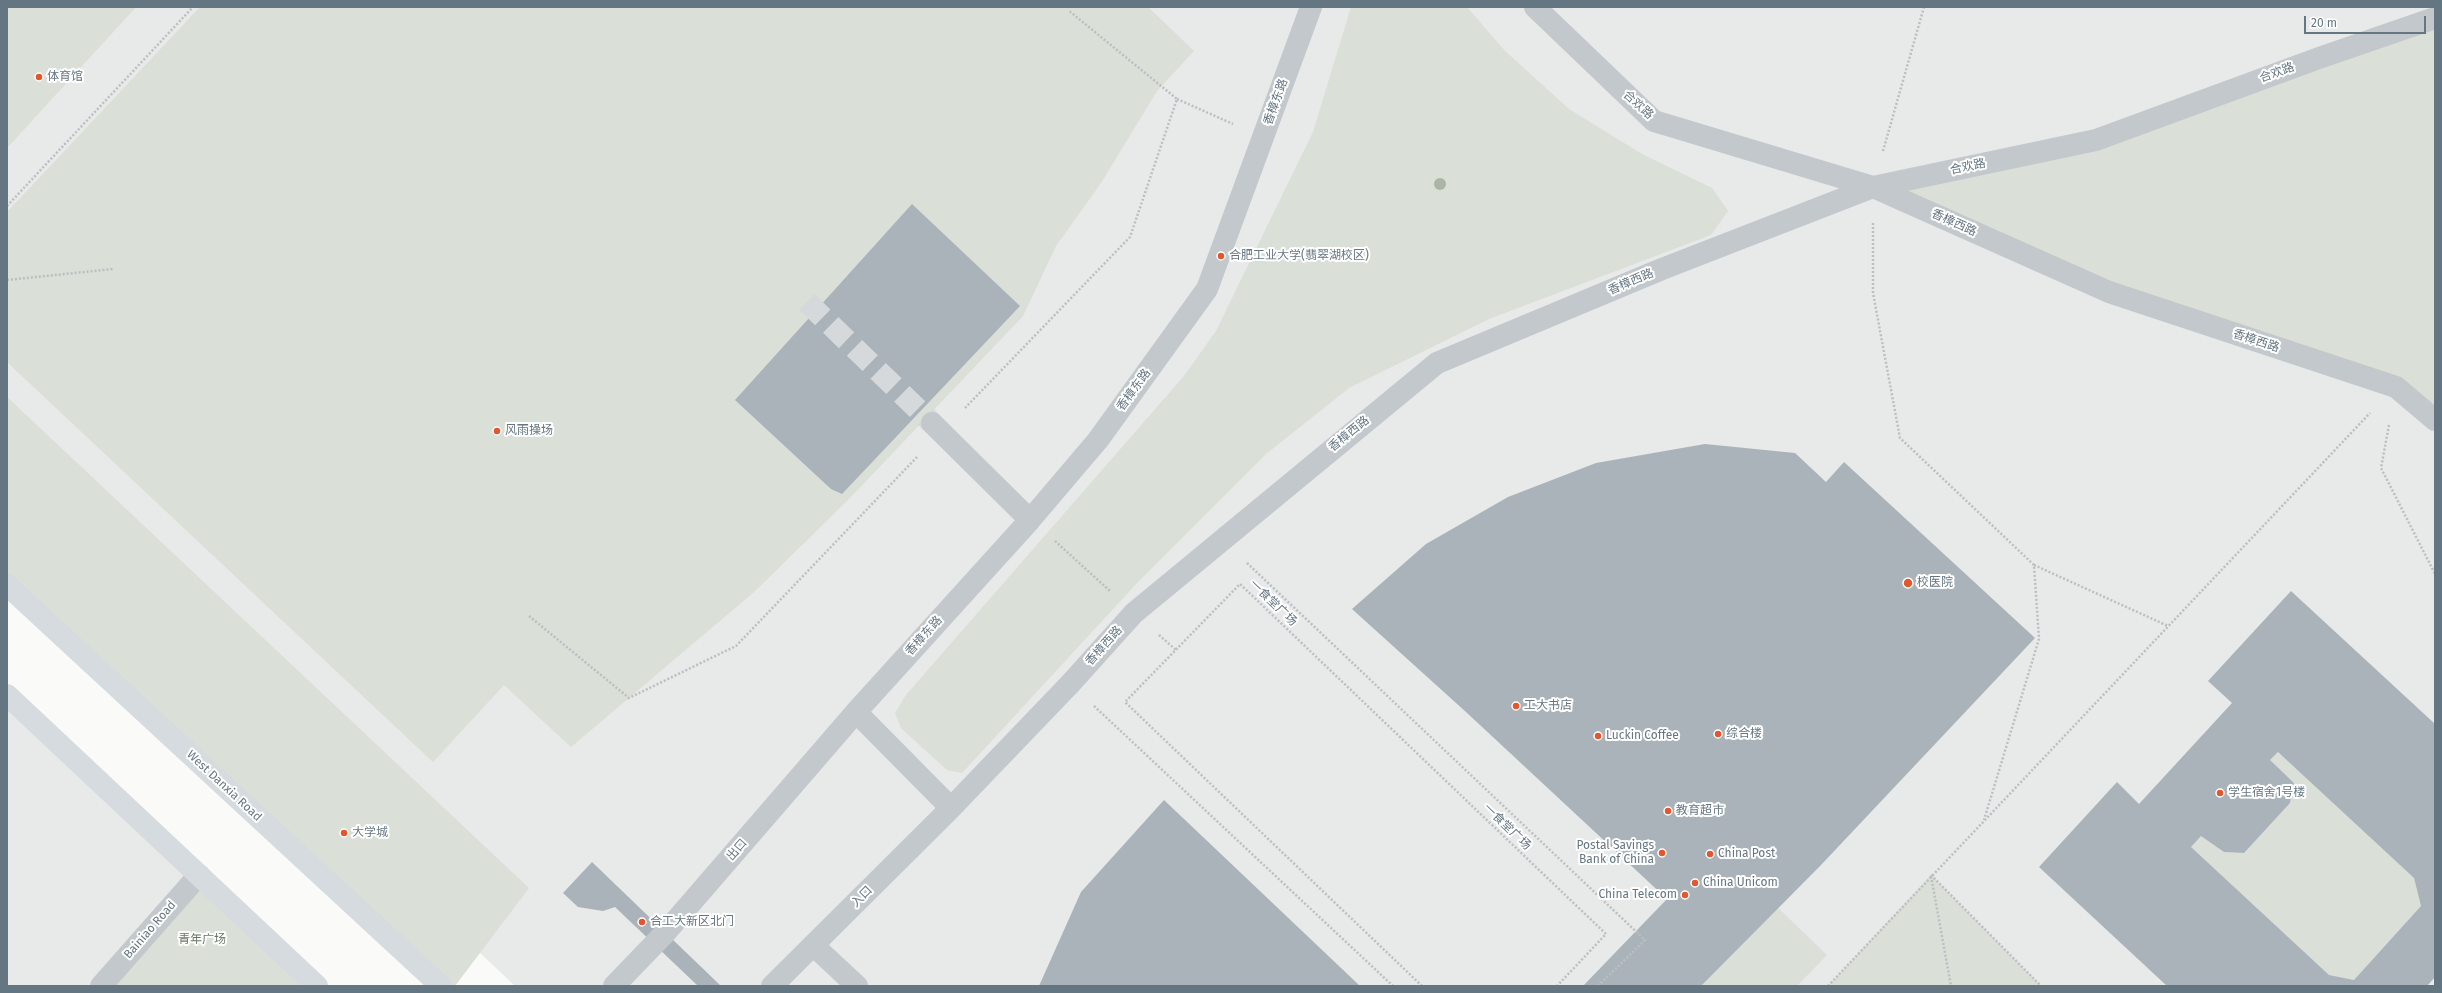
<!DOCTYPE html>
<html>
<head>
<meta charset="utf-8">
<style>
  body { margin:0 }
  #map { position:relative; width:2442px; height:993px; overflow:hidden; background:#fafaf8; font-family:"Fira Sans",sans-serif }
  canvas { display:block }
  .frame { position:absolute; inset:0; border:8px solid #657683; pointer-events:none }
  .scale { position:absolute; left:2304px; top:16px; width:122px; height:18px; box-sizing:border-box; border:2px solid #657683; border-top:0; padding-left:5px; font-size:12px; line-height:14px; white-space:nowrap; color:#657683; -webkit-text-stroke:3px #fff; paint-order:stroke }
</style>
</head>
<body>
<div id="map">
<canvas width="2442" height="993"></canvas>
<div class="frame"></div>
<div class="scale">20 m</div>
</div>
<script>
const c = document.querySelector('canvas').getContext('2d');
c.lineJoin = 'round';
function fillPath(path, color) { c.fillStyle = color; c.fill(path, 'evenodd'); }
const shape = rows => new Path2D(rows.map(r => 'M' + r).join(''));
function trace(path, color, width, dash) { c.strokeStyle = color; c.lineWidth = width; c.lineCap = dash ? 'butt' : 'round'; c.setLineDash(dash || []); c.stroke(path); }
function label(font, color, halo, rows, align = 'center') {
  c.font = font + ' "Fira Sans","Noto Sans SC",sans-serif'; c.lineWidth = 4; c.setLineDash([]); c.textBaseline = 'middle'; c.strokeStyle = halo; c.fillStyle = color; for (const [text, x, y, turn = 0] of rows) {
    c.save(); c.translate(x, y); c.rotate((+turn || 0) * Math.PI / 180); c.textAlign = isNaN(turn) ? turn : align; if (halo) c.strokeText(text, 0, 0); c.fillText(text, 0, 0); c.restore();
  }
}
fillPath(shape([
  [7,7,2435,7,2435,986,515,986,7,505],
  [7,695,199,875,101,986,7,986]
]), '#e8e9e9');
fillPath(shape([
  [7,7,136,7,7,148],
  [200,7,1148,7,1194,51,1157,91,1101,183,1056,246,1023,316,849,499,754,592,571,747,504,685,433,762,7,362,7,212],
  [1351,7,1467,7,1505,51,1569,109,1642,154,1712,188,1728,211,1711,235,1489,319,1349,388,1266,454,1137,583,962,773,947,770,901,728,895,713,906,695,1184,376,1216,331,1313,132],
  [2435,18,2435,418,2396,387,2109,292,1873,187,2096,140],
  [7,397,529,888,455,986,441,986,7,585],
  [2278,752,2414,878,2421,906,2354,980,2329,975,2191,847,2201,836,2224,852,2244,853,2290,803,2294,783,2270,760],
  [199,875,317,986,101,986],
  [1931,875,2041,986,1828,986],
  [1776,906,1827,955,1797,986,1701,986]
]), '#dadfd7');
fillPath(shape([
  [912,204,1020,306,842,494,831,489,735,400],
  [1705,444,1795,453,1826,482,1844,462,2035,638,1821,865,1701,986,1583,986,1667,899,1466,712,1352,609,1426,544,1508,497,1596,463],
  [2291,591,2435,724,2435,977,2427,986,2167,986,2039,867,2117,782,2139,804,2232,703,2208,681],
  [2278,752,2414,878,2421,906,2354,980,2329,975,2191,847,2201,836,2224,852,2244,853,2290,803,2294,783,2270,760],
  [1164,800,1360,986,1039,986,1081,892],
  [592,862,721,986,698,986,615,907,603,911,578,907,563,893]
]), '#aab3b9');
trace(shape([
  [807,302,932,423]
]), '#d5d9db', 22, [22, 11]);
trace(shape([
  [1177,99,1233,124],
  [1883,151,1924,7],
  [7,206,193,7],
  [1873,223,1873,293,1900,438,2034,565,2039,639,1984,820],
  [7,280,113,269],
  [965,408,1130,237,1177,99,1068,10],
  [2389,425,2381,468,2435,574],
  [1055,541,1110,591],
  [1247,563,1645,940,1598,986],
  [2034,565,2168,626],
  [529,616,629,698,736,646,918,456],
  [1159,635,1176,650],
  [1094,706,1393,986],
  [1931,875,2041,986],
  [1931,876,1951,986],
  [1422,986,1125,702,1240,584,1606,934,1557,986],
  [1828,986,2370,413]
]), '#bbbfc2', 2.5, [2, 2]);
trace(shape([
  [1535,7,1654,121,1873,187,2096,140,2319,58,2435,18],
  [932,423,1030,520],
  [856,712,951,808],
  [813,945,857,986],
  [614,986,665,933,856,712,1030,520,1098,440,1207,289,1311,7],
  [772,986,951,808,1070,684,1134,613,1437,363,1662,269,1873,187,2109,292,2396,387,2435,420]
]), '#c3c8cc', 22);
trace(shape([
  [101,986,199,875]
]), '#c3c8cc', 22);
trace(shape([
  [7,585,441,986],
  [7,695,317,986]
]), '#d6dbdf', 22);
c.fillStyle = '#aab4a7';
for (const [x, y] of [
  [1440,184]
]) { c.beginPath(); c.arc(x, y, 6, 0, 2 * Math.PI); c.fill(); }
for (const [x, y, r, color] of [
  [39,77,4,"#e4572e"],
  [1221,256,4,"#e4572e"],
  [497,431,4,"#e4572e"],
  [1908,583,5,"#e4572e"],
  [1516,706,4,"#e4572e"],
  [1718,734,4,"#e4572e"],
  [1598,736,4,"#e4572e"],
  [2220,793,4,"#e4572e"],
  [1668,811,4,"#e4572e"],
  [344,833,4,"#e4572e"],
  [1662,853,4,"#e4572e"],
  [1710,854,4,"#e4572e"],
  [1695,883,4,"#e4572e"],
  [1685,895,4,"#e4572e"],
  [642,922,4,"#e4572e"]
]) { const dot = new Path2D(); dot.arc(x, y, r, 0, 2 * Math.PI); c.fillStyle = color; c.fill(dot); trace(dot, '#fff', 1.5); }
label('12px', '#657683', '#fff', [
  ["合欢路",2277,73,-20],
  ["香樟东路",1276,102,-70],
  ["合欢路",1638,105,42],
  ["合欢路",1968,167,-12],
  ["香樟西路",1954,223,24],
  ["香樟西路",1631,282,-23],
  ["香樟西路",2256,341,18],
  ["香樟东路",1134,390,-54],
  ["香樟西路",1349,434,-39],
  ["一食堂广场",1273,603,44],
  ["香樟东路",924,636,-48],
  ["香樟西路",1104,646,-48],
  ["West Danxia Road",224,786,43],
  ["一食堂广场",1507,827,44],
  ["出口",737,850,-49],
  ["入口",862,897,-45],
  ["Bainiao Road",150,930,-49]
]);
label('12px', '#657683', '#fff', [
  ["体育馆",47,77],
  ["合肥工业大学(翡翠湖校区)",1229,256],
  ["风雨操场",505,431],
  ["校医院",1917,583],
  ["工大书店",1524,706],
  ["综合楼",1726,734],
  ["Luckin Coffee",1606,736],
  ["学生宿舍1号楼",2228,793],
  ["教育超市",1676,811],
  ["大学城",352,833],
  ["Postal Savings",1654,846,"right"],
  ["Bank of China",1654,860,"right"],
  ["China Post",1718,854],
  ["China Unicom",1703,883],
  ["China Telecom",1677,895,"right"],
  ["合工大新区北门",650,922]
], 'left');
label('12px', '#687a64', '#fff', [
  ["青年广场",202,940]
]);
</script>
</body>
</html>
